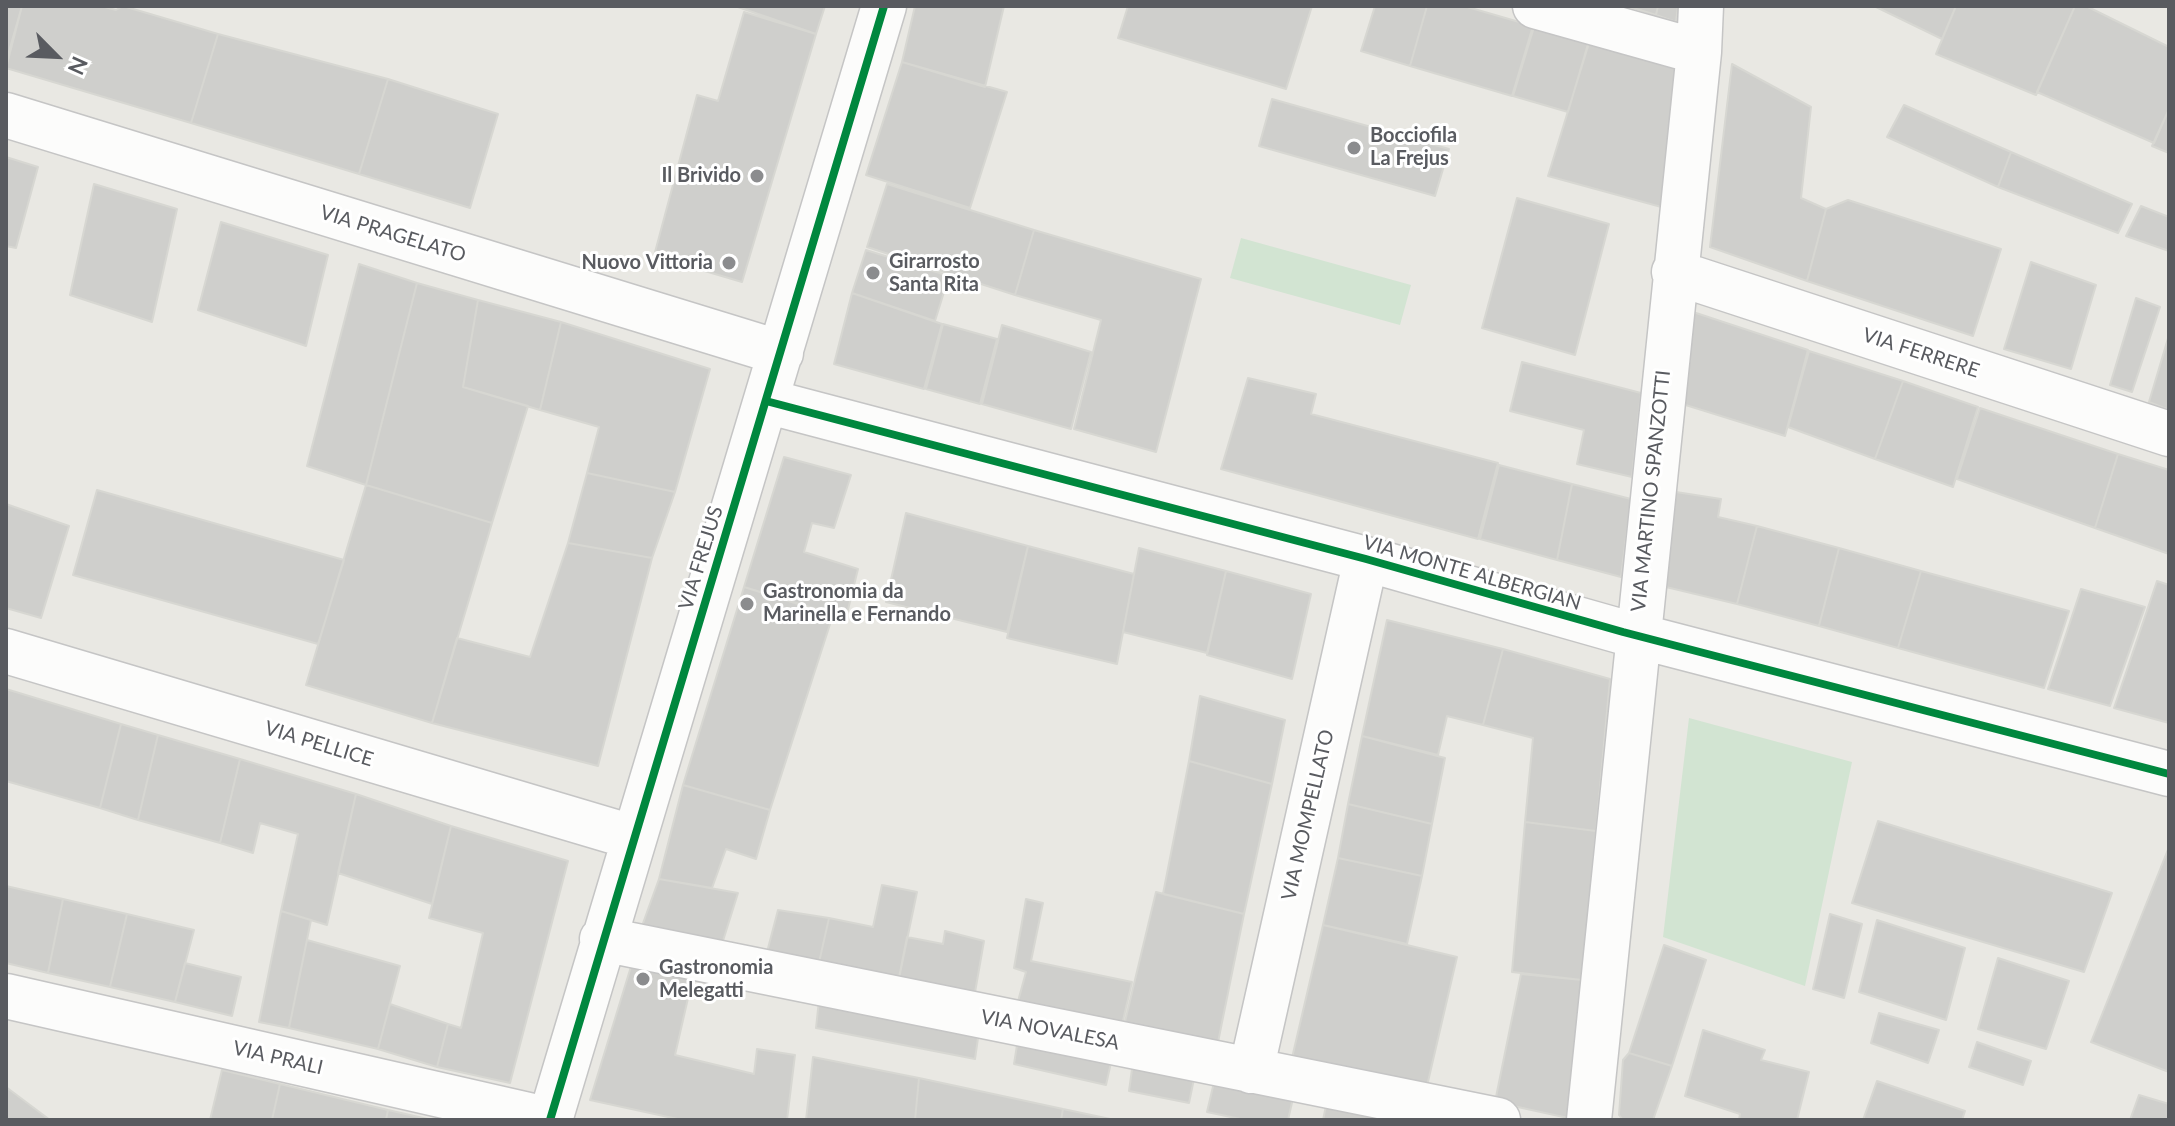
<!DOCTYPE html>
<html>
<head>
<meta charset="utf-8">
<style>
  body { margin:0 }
  #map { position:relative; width:2175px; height:1126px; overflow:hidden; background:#e9e8e3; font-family:Lato,sans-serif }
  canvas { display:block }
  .frame { position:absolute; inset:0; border:8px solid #595b60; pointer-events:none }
  .north { position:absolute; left:16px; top:16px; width:80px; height:80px; -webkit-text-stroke:6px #fff; paint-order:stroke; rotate:114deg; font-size:22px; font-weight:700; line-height:32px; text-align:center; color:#595b60 }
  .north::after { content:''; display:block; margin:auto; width:28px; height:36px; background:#595b60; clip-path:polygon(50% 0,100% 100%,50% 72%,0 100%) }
</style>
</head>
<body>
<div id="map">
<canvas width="2175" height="1126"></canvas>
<div class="frame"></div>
<div class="north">N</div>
</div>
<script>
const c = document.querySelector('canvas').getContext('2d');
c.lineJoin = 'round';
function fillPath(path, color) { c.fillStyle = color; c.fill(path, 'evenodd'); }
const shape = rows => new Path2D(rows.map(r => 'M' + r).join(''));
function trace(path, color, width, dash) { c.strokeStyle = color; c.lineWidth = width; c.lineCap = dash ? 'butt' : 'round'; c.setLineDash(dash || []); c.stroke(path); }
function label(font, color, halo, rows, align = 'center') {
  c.font = font + ' Lato,sans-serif'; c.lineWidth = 6; c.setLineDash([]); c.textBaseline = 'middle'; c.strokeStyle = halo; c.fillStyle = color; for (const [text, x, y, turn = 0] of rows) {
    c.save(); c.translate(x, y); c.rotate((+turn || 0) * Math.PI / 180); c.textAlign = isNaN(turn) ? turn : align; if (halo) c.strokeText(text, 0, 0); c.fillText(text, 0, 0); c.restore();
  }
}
fillPath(shape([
  [1241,238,1411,285,1400,325,1230,278],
  [1689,718,1852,762,1805,986,1663,937]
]), '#d2e4d2');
const building = shape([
  [6,6,22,6,6,62,6,6],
  [22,6,101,6,116,10,123,6,218,34,191,123,6,68,22,6],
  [735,6,825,6,816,34,735,6],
  [915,6,1004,6,985,87,902,62,915,6],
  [1128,6,1312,6,1286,89,1118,38,1128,6],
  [1375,6,1427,6,1410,66,1361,51,1375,6],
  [1427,6,1464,6,1533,26,1512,96,1410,66,1427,6],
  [1627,6,1658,6,1656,15,1627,6],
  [1658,6,1678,6,1676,22,1656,15,1658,6],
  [1874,6,1956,6,1942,39,1874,6],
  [1956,6,2075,6,2036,95,1936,54,1956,6],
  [2075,6,2086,6,2169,47,2169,109,2154,143,2037,92,2075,6],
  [744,12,816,34,742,282,654,256,697,95,718,101,744,12],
  [1534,27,1588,44,1568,112,1513,96,1534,27],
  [218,34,388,79,359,174,191,123,218,34],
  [1589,43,1680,70,1665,208,1548,176,1589,43],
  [902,62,1007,92,970,208,866,175,902,62],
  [1732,64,1811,107,1801,198,1826,209,1807,281,1710,247,1732,64],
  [388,79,498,114,470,208,359,174,388,79],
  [1272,99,1449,149,1435,196,1259,146,1272,99],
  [1904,105,2011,152,1998,187,1887,137,1904,105],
  [2169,109,2169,153,2152,146,2169,109],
  [2011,152,2132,204,2118,233,1998,187,2011,152],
  [6,157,38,167,16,248,6,246,6,157],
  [94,184,177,209,152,322,70,295,94,184],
  [887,184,1034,230,1015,295,867,247,887,184],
  [1517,198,1609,224,1575,355,1482,328,1517,198],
  [1848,200,2001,249,1973,336,1807,281,1826,209,1848,200],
  [2141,206,2169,217,2169,251,2126,236,2141,206],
  [221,222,328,255,306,346,198,310,221,222],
  [1034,230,1201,279,1156,452,1074,429,1101,320,1015,295,1034,230],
  [866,250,949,276,935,321,852,293,866,250],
  [2031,262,2096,285,2071,369,2004,349,2031,262],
  [359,264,417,283,366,485,307,466,359,264],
  [417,283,478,300,463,387,528,406,492,523,366,485,417,283],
  [852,293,942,324,924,389,834,364,852,293],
  [2136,298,2160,307,2132,392,2110,385,2136,298],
  [478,300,561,322,540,410,463,387,478,300],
  [1687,310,1808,350,1785,436,1676,402,1687,310],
  [561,322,710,369,675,492,587,473,599,427,540,410,561,322],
  [943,324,997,339,980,404,926,389,943,324],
  [1002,325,1091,352,1071,429,982,404,1002,325],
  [2169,335,2169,410,2149,402,2169,335],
  [1809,351,1903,381,1875,459,1788,427,1809,351],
  [1522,362,1641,393,1632,477,1577,464,1584,430,1510,411,1522,362],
  [1248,378,1316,394,1311,414,1498,463,1478,539,1221,469,1248,378],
  [1903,381,1978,407,1953,487,1875,459,1903,381],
  [1980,408,2118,454,2095,528,1957,479,1980,408],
  [2118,454,2169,470,2169,554,2095,528,2118,454],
  [784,457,851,475,834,528,812,523,804,552,858,569,846,618,744,587,784,457],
  [1499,465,1572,484,1557,560,1480,539,1499,465],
  [587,473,675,492,652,558,568,543,587,473],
  [1572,484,1631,499,1621,577,1557,560,1572,484],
  [366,485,492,523,432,723,306,685,366,485],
  [97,490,344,560,318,644,73,575,97,490],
  [1676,492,1721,499,1718,517,1757,526,1737,604,1666,587,1676,492],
  [6,504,69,526,41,618,6,608,6,504],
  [906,513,1028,546,1007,632,886,602,906,513],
  [1757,526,1839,548,1819,626,1737,604,1757,526],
  [568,543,652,558,598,766,432,723,457,638,530,657,568,543],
  [1028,546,1134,574,1117,664,1007,638,1028,546],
  [1139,548,1226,571,1207,653,1123,632,1139,548],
  [1839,548,1921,571,1898,648,1819,626,1839,548],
  [1226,571,1311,594,1292,679,1207,655,1226,571],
  [1921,571,2069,611,2044,688,1898,648,1921,571],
  [2157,581,2169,585,2169,723,2114,708,2157,581],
  [744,587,833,615,770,810,683,785,744,587],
  [2081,589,2145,607,2110,706,2048,689,2081,589],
  [1387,620,1503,649,1483,725,1447,716,1438,755,1362,736,1387,620],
  [1503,649,1610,679,1596,831,1525,822,1533,738,1483,725,1503,649],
  [6,689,121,724,100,808,6,781,6,689],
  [1200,696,1285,720,1272,784,1189,761,1200,696],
  [121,724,158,735,138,820,100,808,121,724],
  [158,735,240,759,220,843,138,820,158,735],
  [1362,736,1445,758,1432,824,1348,804,1362,736],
  [240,759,356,794,327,925,281,911,298,834,260,823,253,853,220,843,240,759],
  [1189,761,1272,784,1244,914,1163,894,1189,761],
  [683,785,770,810,756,859,726,849,712,888,659,879,683,785],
  [356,794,451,826,432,904,338,873,356,794],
  [1348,804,1432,824,1422,876,1338,858,1348,804],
  [1878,821,2112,893,2084,972,1852,903,1878,821],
  [1525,822,1596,831,1582,980,1512,972,1525,822],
  [451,826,568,861,510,1083,437,1067,448,1024,461,1028,483,933,429,918,451,826],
  [2169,847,2169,1072,2091,1042,2169,847],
  [1338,858,1422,876,1407,944,1323,925,1338,858],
  [659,879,738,893,722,944,642,926,659,879],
  [882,885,917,892,898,983,818,967,829,918,873,927,882,885],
  [6,886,63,899,48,973,6,963,6,886],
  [1156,892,1244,914,1216,1052,1123,1030,1156,892],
  [63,899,127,914,110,987,48,973,63,899],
  [1026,899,1043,903,1031,961,1132,982,1121,1029,1017,1005,1026,972,1014,968,1026,899],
  [778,910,829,918,818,967,766,956,778,910],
  [281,911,311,920,289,1028,259,1022,281,911],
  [127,914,194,930,175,1002,110,987,127,914],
  [1830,914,1862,924,1844,998,1813,989,1830,914],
  [1877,920,1965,948,1946,1020,1859,992,1877,920],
  [1323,925,1457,957,1427,1086,1292,1058,1323,925],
  [945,931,984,941,974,998,898,983,907,937,943,944,945,931],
  [307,940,400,966,378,1049,289,1028,307,940],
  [1664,945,1706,960,1672,1066,1629,1053,1664,945],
  [1998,958,2069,981,2046,1049,1978,1029,1998,958],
  [633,960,694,972,675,1055,754,1074,757,1049,795,1055,787,1120,682,1120,590,1100,633,960],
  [185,963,241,977,232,1016,175,1002,185,963],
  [1521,974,1582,980,1568,1118,1495,1102,1521,974],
  [819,1000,979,1031,975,1059,816,1028,819,1000],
  [390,1004,448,1024,437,1067,378,1049,390,1004],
  [1879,1013,1939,1030,1928,1063,1871,1043,1879,1013],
  [1703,1030,1765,1050,1761,1060,1809,1072,1797,1120,1739,1120,1740,1114,1685,1096,1703,1030],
  [1018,1039,1112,1058,1106,1085,1014,1064,1018,1039],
  [1977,1042,2031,1061,2023,1085,1969,1067,1977,1042],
  [1629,1053,1672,1066,1653,1120,1623,1120,1619,1115,1623,1060,1629,1053],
  [813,1057,919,1078,915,1120,806,1120,813,1057],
  [1133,1062,1195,1074,1189,1103,1129,1091,1133,1062],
  [222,1070,280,1084,272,1120,210,1120,222,1070],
  [919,1078,1063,1109,1061,1120,915,1120,919,1078],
  [1215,1078,1294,1094,1288,1120,1245,1120,1207,1112,1215,1078],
  [1877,1081,1965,1111,1962,1120,1863,1120,1877,1081],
  [280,1084,388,1110,386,1120,272,1120,280,1084],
  [6,1087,50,1120,6,1120,6,1087],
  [2139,1095,2169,1104,2169,1120,2130,1120,2139,1095],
  [1327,1101,1386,1112,1385,1120,1323,1120,1327,1101],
  [1063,1109,1115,1120,1061,1120,1063,1109],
  [388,1110,432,1120,386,1120,388,1110]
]);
fillPath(building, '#cfcfcc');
trace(building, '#d7d7d2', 2);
const minor = shape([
  [1535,6,1699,52],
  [6,115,781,353],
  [1674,272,2169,434],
  [766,401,1366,559,1623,632,2169,774],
  [6,651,632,837],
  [602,939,1498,1120],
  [6,996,550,1120],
  [1251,1071,1366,559],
  [550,1120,884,6],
  [1589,1120,1699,52,1701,6]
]);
trace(minor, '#c5c5c5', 47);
trace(minor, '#fcfcfb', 44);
trace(shape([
  [766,401,1366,559,1623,632,2169,774],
  [550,1120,884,6]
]), '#00873e', 8);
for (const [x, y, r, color] of [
  [1354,148,8,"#8b8c8e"],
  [757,176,8,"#8b8c8e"],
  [729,263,8,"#8b8c8e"],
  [873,273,8,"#8b8c8e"],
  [747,604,8,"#8b8c8e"],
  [643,979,8,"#8b8c8e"]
]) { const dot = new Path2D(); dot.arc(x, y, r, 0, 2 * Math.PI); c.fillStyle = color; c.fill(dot); trace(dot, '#fff', 3); }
label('bold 20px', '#595b60', '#fff', [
  ["Bocciofila",1370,136],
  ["La Frejus",1370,159],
  ["Il Brivido",741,176,"right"],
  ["Girarrosto",889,262],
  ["Santa Rita",889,285],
  ["Nuovo Vittoria",713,263,"right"],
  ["Gastronomia da",763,592],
  ["Marinella e Fernando",763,615],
  ["Gastronomia",659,968],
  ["Melegatti",659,991]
], 'left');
label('20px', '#595b60', '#fff', [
  ["VIA PRAGELATO",393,234,17],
  ["VIA FERRERE",1921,353,18],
  ["VIA MARTINO SPANZOTTI",1651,491,-84],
  ["VIA FREJUS",701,558,-73],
  ["VIA MONTE ALBERGIAN",1472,573,16],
  ["VIA PELLICE",319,744,17],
  ["VIA MOMPELLATO",1308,815,-77],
  ["VIA NOVALESA",1050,1030,11],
  ["VIA PRALI",278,1058,13]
]);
</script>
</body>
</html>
